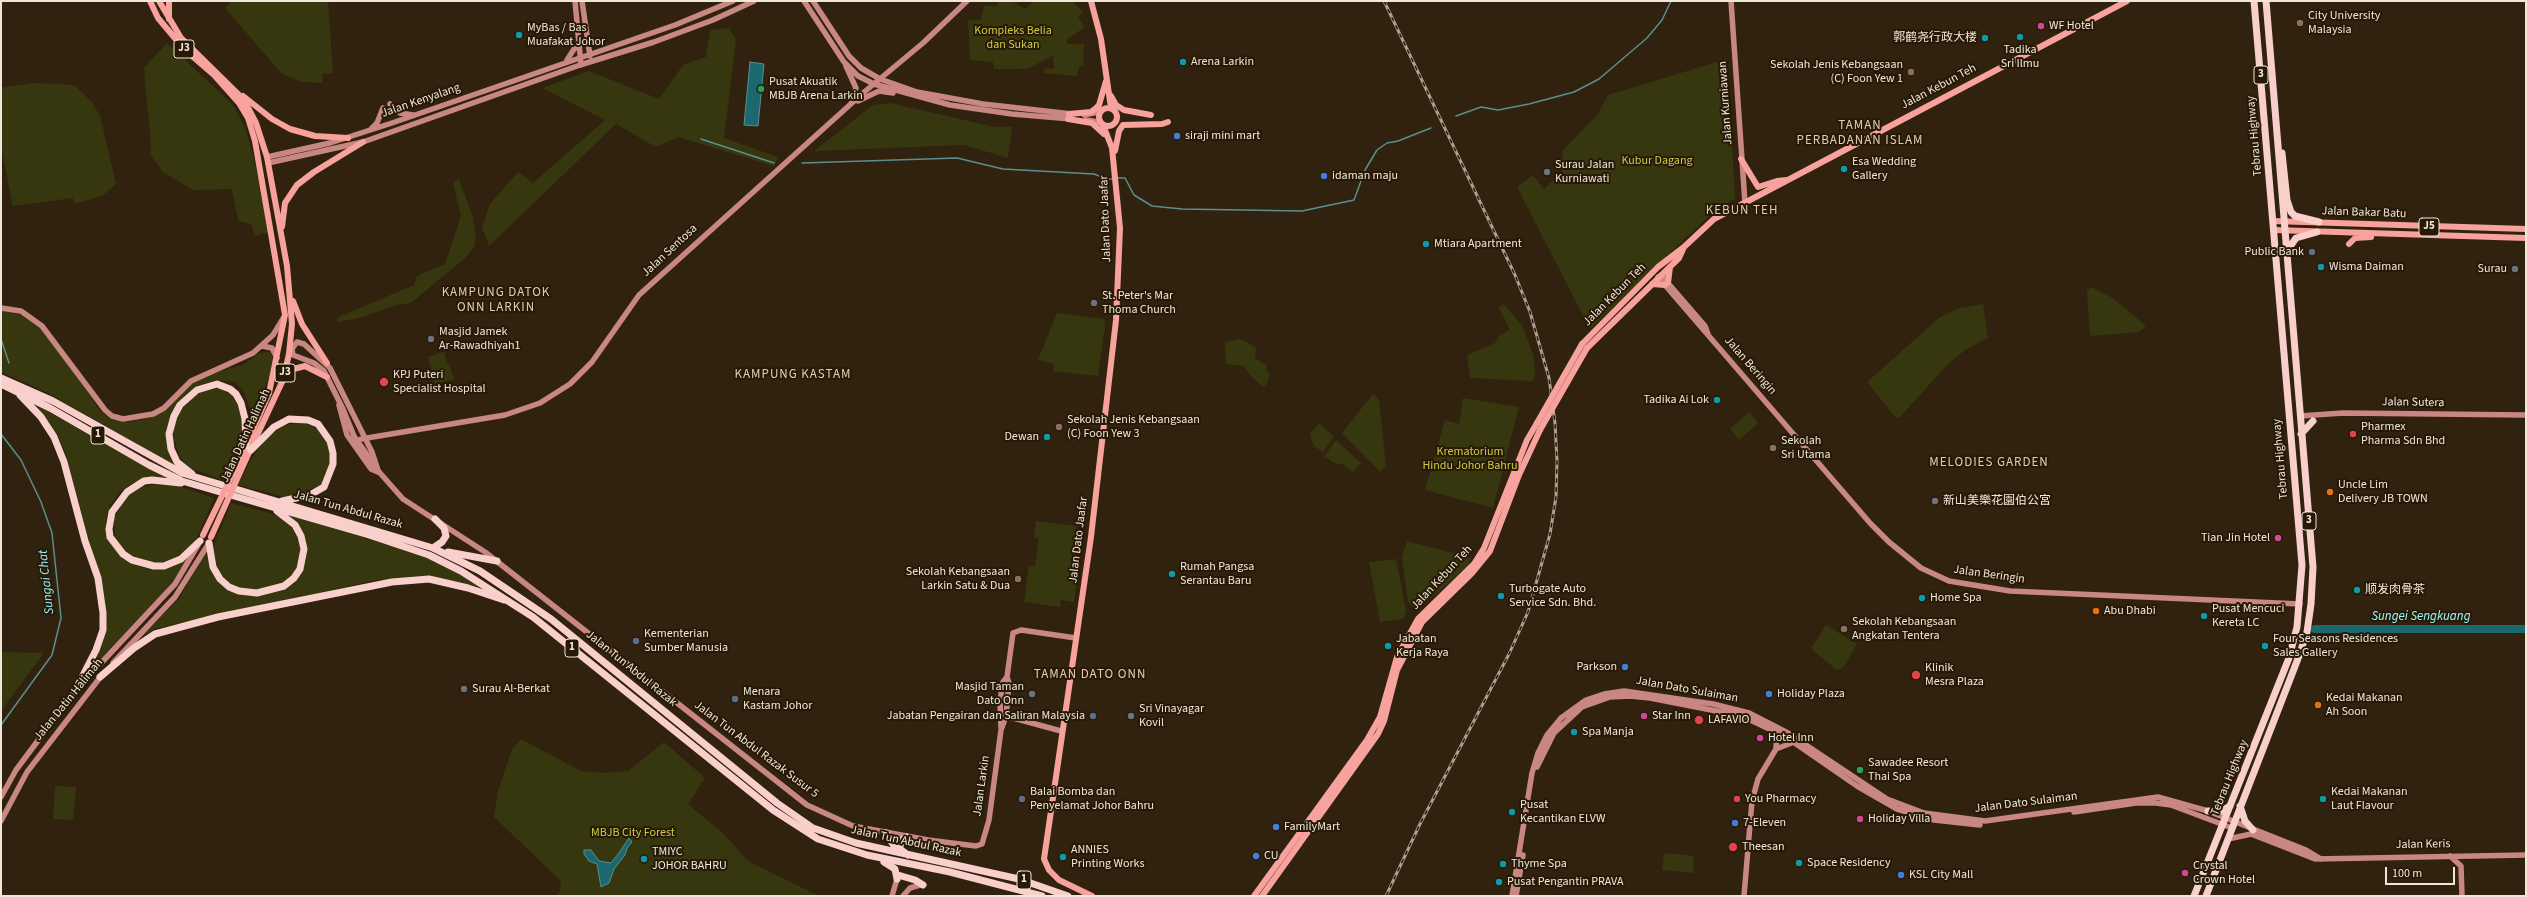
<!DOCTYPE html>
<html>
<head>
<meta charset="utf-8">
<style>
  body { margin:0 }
  #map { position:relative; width:2527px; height:897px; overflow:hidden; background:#31220f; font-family:"Source Sans 3",sans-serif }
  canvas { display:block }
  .frame { position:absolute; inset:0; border:2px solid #f0e6db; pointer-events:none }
  .scale { position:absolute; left:2385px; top:867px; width:70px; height:18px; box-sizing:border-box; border:2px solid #f0e6db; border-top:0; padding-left:5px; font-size:12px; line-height:14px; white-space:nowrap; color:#f0e6db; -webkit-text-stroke:3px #271906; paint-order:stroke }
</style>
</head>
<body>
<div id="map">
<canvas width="2527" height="897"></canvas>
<div class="frame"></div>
<div class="scale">100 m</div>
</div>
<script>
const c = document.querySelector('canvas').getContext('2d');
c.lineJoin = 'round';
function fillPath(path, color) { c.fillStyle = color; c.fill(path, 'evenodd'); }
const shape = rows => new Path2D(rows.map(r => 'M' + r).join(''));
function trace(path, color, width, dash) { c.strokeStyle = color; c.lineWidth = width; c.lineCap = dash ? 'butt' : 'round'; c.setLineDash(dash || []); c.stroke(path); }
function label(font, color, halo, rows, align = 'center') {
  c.font = font + ' "Source Sans 3","Noto Sans SC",sans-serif'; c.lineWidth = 4; c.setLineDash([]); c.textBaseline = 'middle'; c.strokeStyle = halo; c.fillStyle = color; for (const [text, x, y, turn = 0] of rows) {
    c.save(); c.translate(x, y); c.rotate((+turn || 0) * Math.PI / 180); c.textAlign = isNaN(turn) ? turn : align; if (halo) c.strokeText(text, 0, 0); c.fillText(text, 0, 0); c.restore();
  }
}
fillPath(shape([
  [232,1,328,1,333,73,322,74,323,83,301,82,282,74,225,8],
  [998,1,1011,1,1025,9,1033,1,1073,1,1083,13,1078,17,1085,27,1066,40,1068,44,1084,44,1083,66,1080,66,1076,76,1044,73,1045,68,1054,69,1053,55,1030,68,1021,69,994,69,993,62,970,60,968,20,981,20,984,5,997,7],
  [729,28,736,40,724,138,778,157,774,166,678,137,656,147,616,124,489,246,482,227,490,204,518,172,533,183,605,120,542,88,589,71,659,99,683,65,706,57,710,30],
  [167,43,233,105,245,127,254,159,270,232,255,236,251,224,238,221,232,189,193,190,163,172,150,154,151,146,144,68],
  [1727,59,1735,198,1709,216,1590,329,1517,187,1533,175,1544,189,1561,173,1563,150,1598,114,1608,95],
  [32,83,63,84,75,86,92,102,100,116,116,184,102,196,74,204,73,198,13,206,1,146,1,88],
  [890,103,995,127,1012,127,1008,158,964,145,814,151,873,105],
  [459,179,473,217,476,237,474,247,465,258,411,303,396,305,363,317,338,322,337,318,414,285,417,276,445,264,461,216,453,182],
  [2092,287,2114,299,2146,326,2139,332,2090,336,2087,290],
  [1504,304,1523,327,1533,355,1535,372,1533,381,1470,378,1467,355,1495,343,1499,336,1510,330,1498,307],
  [1983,304,1988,338,1965,350,1947,365,1900,417,1896,418,1867,382,1940,317,1960,308],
  [1,309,30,318,43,328,101,412,111,419,126,422,150,418,167,406,198,378,244,364,260,353,271,352,273,360,270,373,251,429,250,408,244,392,235,382,216,380,194,390,168,427,178,467,48,393,1,372],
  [1057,313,1104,319,1105,325,1098,376,1053,371,1054,364,1038,360],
  [1238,339,1247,342,1256,348,1255,358,1267,366,1266,370,1270,375,1266,385,1263,387,1253,378,1243,366,1226,364,1225,343],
  [444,352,447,364,435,368,449,364,454,379,435,384,428,357],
  [218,388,232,395,240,407,243,421,238,450,222,480,188,467,180,457,173,436,174,426,180,411,190,400,201,392],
  [1373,394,1379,400,1386,467,1380,472,1342,433],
  [23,398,166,477,147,478,133,483,121,491,110,505,106,521,108,539,122,558,141,567,158,569,192,550,177,576,160,597,87,673,103,633,103,595,67,458,59,438],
  [1463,398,1519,407,1493,508,1425,490,1445,420,1459,424],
  [1749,412,1758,423,1739,440,1730,429],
  [299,422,314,426,330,442,334,465,321,485,290,498,238,485,252,458,267,438,283,426],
  [1319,423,1334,437,1323,452,1314,446,1310,434],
  [1336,440,1361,463,1353,472,1341,463,1338,465,1324,456],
  [159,483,175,485,214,498,195,542,178,557,164,562,150,563,133,558,121,548,115,538,114,519,126,496,141,487],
  [231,503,276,515,288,522,296,532,301,543,301,555,296,569,289,580,278,586,250,591,233,587,225,581,214,564,212,549],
  [289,515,440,561,499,595,430,580,377,580,154,629,139,639,179,599,206,551,212,573,221,584,231,591,248,596,263,595,289,586,303,570,307,550,300,527],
  [1036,521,1076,526,1072,557,1080,559,1074,602,1061,600,1060,607,1024,602,1029,566,1035,566,1039,539,1034,537],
  [1407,541,1471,558,1468,565,1417,611,1408,601,1402,558],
  [1396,559,1406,611,1403,619,1380,622,1369,562],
  [1826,625,1857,644,1843,668,1837,670,1813,651,1812,647],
  [1,652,44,653,1,711],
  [521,739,581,771,604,773,628,771,664,742,705,778,688,804,725,835,748,861,819,896,556,896,561,889,560,880,494,817,498,791,512,749],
  [55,786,76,787,73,820,53,819],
  [1664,853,1694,856,1693,873,1662,870]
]), '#36370f');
const water = shape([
  [750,62,764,64,758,126,744,125,750,62],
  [629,838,632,842,627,848,625,855,614,869,609,883,601,887,597,864,589,861,584,854,584,850,591,850,599,861,611,863,619,853,629,838]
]);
fillPath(water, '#1b696e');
trace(water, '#5b8e8f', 1);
trace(shape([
  [1456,116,1481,107,1498,110,1529,104,1574,92,1599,79,1647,38,1662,20,1671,1],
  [701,139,774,163],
  [802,163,957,158,1003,169,1094,174,1107,179,1114,179],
  [1117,178,1125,178,1134,195,1152,206,1182,209,1302,211,1354,200,1365,170,1377,150,1387,143,1398,141,1431,128],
  [1,315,1,316],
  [1,339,9,363],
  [1,434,21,460,41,502,52,533,61,618,52,655,1,725]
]), '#5b8e8f', 1.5);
trace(shape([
  [2315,629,2526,629]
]), '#1b696e', 8);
trace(shape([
  [575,1,581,65],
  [582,1,590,56],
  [804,1,844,62,858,76,874,84,950,105,1012,114,1071,119],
  [813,1,849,56,861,68,880,79,917,92,983,104,1072,114],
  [1731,1,1745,203],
  [567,60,578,43],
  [846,66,856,88,852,101],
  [858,101,879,91,893,93],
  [390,104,400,113,413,115],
  [1084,115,1099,112],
  [1086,120,1099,122],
  [371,129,377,123,383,108],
  [267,157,330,143,392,123,675,25,733,1],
  [268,163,363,142,580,65,654,42,713,20,754,1],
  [1661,275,1705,326,1708,334],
  [1658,277,1870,523,1889,542,1921,568,1949,581,2010,591,2300,604],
  [1,308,21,311,42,326,105,410,112,416,123,419,153,414,164,408,191,381,253,353,273,335,284,317],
  [262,346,272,348,277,358],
  [339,405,347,435,371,469,380,473],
  [2300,416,2343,413,2526,415],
  [361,439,505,415,540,403,570,384,592,362,639,295,863,93,923,43,967,1],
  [378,470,372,452,330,368,304,344,297,342,292,349,293,355,314,363,324,371,343,409,354,436,380,473,403,499,485,552,807,805,853,826,928,840,976,846,982,844,989,820,1001,730,1006,716,1009,683,1007,677,1013,633,1021,630,1076,638],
  [113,663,175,597,209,543],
  [1006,716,1061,731],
  [1001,728,1000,701,1003,682,1007,677],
  [1776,749,1794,742],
  [1537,767,1554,733,1582,707,1610,697,1630,696,1650,698,1742,716,1786,737,1857,786,1897,809,1934,820,1980,825],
  [1,797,16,770,75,691,175,584,198,545],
  [2074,812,2136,803,2156,803,2171,805,2232,828],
  [1,821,27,772,102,675],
  [2228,839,2251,834,2315,859,2526,855],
  [2450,856,2461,866,2462,896],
  [892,896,897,879],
  [903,896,910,888,920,885],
  [1512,896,1532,773,1538,753,1547,735,1561,718,1586,700,1604,694,1624,691,1713,704,1749,713,1788,733,1887,799,1924,813,1985,821,2158,797,2208,811,2306,850,2321,859],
  [1516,896,1523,855],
  [1744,896,1752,801,1758,779,1776,749,1777,732]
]), '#c98783', 5.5);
trace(shape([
  [150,1,158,18,184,49,214,75,239,103,248,118,255,141,285,315,269,393,242,455],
  [159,1,181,38,244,100,256,123,267,157,287,266,292,324,289,354,283,380,246,459],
  [169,1,169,19],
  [1091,1,1101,39,1111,108],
  [243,96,272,119,290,129,315,136,348,138],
  [1111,96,1116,105,1124,110,1151,115],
  '1099 117a9 9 0 1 1 18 0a9 9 0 1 1-18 0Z',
  [1069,114,1091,112,1095,109,1099,105,1106,81],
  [1068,119,1092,123,1104,134],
  [1115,151,1119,131,1123,125,1162,124,1168,122],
  [1741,159,1758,187,1777,181,1787,180],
  [2273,221,2526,229],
  [282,227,285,203,297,185,314,172,363,142],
  [2274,230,2526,238],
  [2349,244,2355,238,2371,237],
  [1668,283,1670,267],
  [1652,284,1665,285],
  [293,301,302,324,327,363],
  [1582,344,1658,267,1684,247,1714,219,2127,1],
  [1587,348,1679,258,1684,247],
  [286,371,305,366,327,377],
  [1092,896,1059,880,1049,870,1044,859,1091,537,1116,320,1120,228,1112,148,1103,125],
  [1254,896,1367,740,1380,717,1397,657,1418,619,1474,564,1484,548,1527,440,1537,423],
  [1262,896,1378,734,1384,721,1397,670,1422,622,1472,573,1490,551,1519,475,1540,430]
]), '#f8a29d', 6);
trace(shape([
  [2282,153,2287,200,2291,212,2295,216,2319,222],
  [2287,251,2296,238,2317,232],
  [1,378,53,401,182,473,433,548,480,571,551,619,777,803,813,828,856,843,1019,879,1068,896],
  [1,384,50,408,149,465,182,481,369,535,429,555,461,571,533,617,773,810,818,839,867,855,950,872,1042,896],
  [20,395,41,417,54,437,64,462,85,541,98,578,103,613,103,630,96,650,75,691],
  [2301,434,2313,421],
  [251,450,274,427,289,419,308,420,318,424,330,441,333,453,333,464,324,487,310,495,282,501],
  [192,474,177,462,171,449,169,434,174,416,180,405,197,390,217,384,230,389,236,394,241,403,245,419,246,446],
  [181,483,152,480,144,481,127,492,112,512,109,529,110,537,123,554,132,560,154,566,164,566,181,559,200,541],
  [209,543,213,567,220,579,229,587,239,591,257,593,284,586,294,578,300,569,304,549,301,536,295,525,277,511],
  [433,548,442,542,446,536,444,528,435,519],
  [448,552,497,561],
  [100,677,134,648,155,634,218,617,392,582,429,579,468,588,504,600],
  [2240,806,2245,821,2253,830],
  [2208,811,2222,811,2230,806],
  [886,833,893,844,908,855],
  [900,847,901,840,906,837],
  [884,862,895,869,897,879],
  [898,875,915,880,923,885],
  [2194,896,2289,658,2297,627,2302,565,2254,1],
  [2206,896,2299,656,2307,632,2311,604,2313,567,2266,1]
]), '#f9cfcc', 7);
const rail = shape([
  [1384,1,1515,275,1530,312,1549,378,1555,423,1557,461,1556,497,1550,534,1528,612,1509,654,1420,824,1386,896]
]);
trace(rail, '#aca092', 3);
trace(rail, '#271906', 1.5, [4.5]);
trace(shape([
  [1537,423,1582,344],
  [1540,430,1587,348],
  [203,535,242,455],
  [211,537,246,459]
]), '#f8a29d', 6);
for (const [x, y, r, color] of [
  [2300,23,4,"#8d6e63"],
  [2041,26,4,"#d1479c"],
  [519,35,4,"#0f9aa8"],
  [2020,37,4,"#0f9aa8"],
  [1985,38,4,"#0f9aa8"],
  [1183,62,4,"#0f9aa8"],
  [1911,72,4,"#8d6e63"],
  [761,89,4,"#2e9e5b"],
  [1177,136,4,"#3f7fe0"],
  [1844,169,4,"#0f9aa8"],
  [1547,172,4,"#6b7280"],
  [1324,176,4,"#3f7fe0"],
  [1426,244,4,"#0f9aa8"],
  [2312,252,4,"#5c6f8a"],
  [2321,267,4,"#0f9aa8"],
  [2515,269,4,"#6b7280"],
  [1094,303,4,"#6b7280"],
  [431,339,4,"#6b7280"],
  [384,382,5,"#e0444e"],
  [1717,400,4,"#0f9aa8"],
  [1059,427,4,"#8d6e63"],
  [2353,434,4,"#e0444e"],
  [1047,437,4,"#0f9aa8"],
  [1773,448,4,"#8d6e63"],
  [2330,492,4,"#e8710a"],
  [1935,501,4,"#6b7280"],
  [2278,538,4,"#d1479c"],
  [1172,574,4,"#0f9aa8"],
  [1018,579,4,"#8d6e63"],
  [2357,590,4,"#0f9aa8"],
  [1501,596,4,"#0f9aa8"],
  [1922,598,4,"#0f9aa8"],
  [2096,611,4,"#e8710a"],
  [2204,616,4,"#0f9aa8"],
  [1844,629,4,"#8d6e63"],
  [636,641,4,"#5c6f8a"],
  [1388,646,4,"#0f9aa8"],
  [2265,646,4,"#0f9aa8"],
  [1625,667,4,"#3f7fe0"],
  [1916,675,5,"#e0444e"],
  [464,689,4,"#6b7280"],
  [1032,694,4,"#6b7280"],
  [1769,694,4,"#3f7fe0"],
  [735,699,4,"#5c6f8a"],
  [2318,705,4,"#e8710a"],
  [1093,716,4,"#5c6f8a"],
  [1131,716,4,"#6b7280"],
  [1644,716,4,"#d1479c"],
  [1699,720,5,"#e0444e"],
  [1574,732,4,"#0f9aa8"],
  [1760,738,4,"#d1479c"],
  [1860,770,4,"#2e9e5b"],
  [1022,799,4,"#5c6f8a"],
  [1737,799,4,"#e0444e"],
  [2323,799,4,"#0f9aa8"],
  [1512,812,4,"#0f9aa8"],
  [1860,819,4,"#d1479c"],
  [1735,823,4,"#3f7fe0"],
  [1276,827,4,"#3f7fe0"],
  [1733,847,5,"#e0444e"],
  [1256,856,4,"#3f7fe0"],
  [1063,857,4,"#0f9aa8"],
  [644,859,4,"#0f9aa8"],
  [1799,863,4,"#0f9aa8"],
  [1503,864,4,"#0f9aa8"],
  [2185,873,4,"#d1479c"],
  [1901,875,4,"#3f7fe0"],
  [1499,882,4,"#0f9aa8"]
]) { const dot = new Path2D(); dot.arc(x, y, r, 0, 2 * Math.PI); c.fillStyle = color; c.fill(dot); trace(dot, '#271906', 1.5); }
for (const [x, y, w] of [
  [184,49,20],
  [2261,75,14],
  [2429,227,20],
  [285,373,20],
  [98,435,14],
  [2309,521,14],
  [572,648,14],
  [1024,880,14]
]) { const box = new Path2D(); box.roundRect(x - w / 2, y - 9, w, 18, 3); c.fillStyle = '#271906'; c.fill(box); trace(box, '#f0e6db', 1); }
label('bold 11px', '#f0e6db', null, [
  ["J3",184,49],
  ["3",2261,75],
  ["J5",2429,227],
  ["J3",285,373],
  ["1",98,435],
  ["3",2309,521],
  ["1",572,648],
  ["1",1024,880]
]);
label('12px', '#f0e6db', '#271906', [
  ["City University",2308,16],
  ["Malaysia",2308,30],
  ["WF Hotel",2049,26],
  ["MyBas / Bas",527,28],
  ["Muafakat Johor",527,42],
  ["郭鹤尧行政大楼",1977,38,"right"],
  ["Tadika",2020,50,"center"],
  ["Sri Ilmu",2020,64,"center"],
  ["Arena Larkin",1191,62],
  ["Sekolah Jenis Kebangsaan",1903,65,"right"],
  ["(C) Foon Yew 1",1903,79,"right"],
  ["Pusat Akuatik",769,82],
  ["MBJB Arena Larkin",769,96],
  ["siraji mini mart",1185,136],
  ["Esa Wedding",1852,162],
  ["Gallery",1852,176],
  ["Surau Jalan",1555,165],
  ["Kurniawati",1555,179],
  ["idaman maju",1332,176],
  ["Mtiara Apartment",1434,244],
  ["Public Bank",2304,252,"right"],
  ["Wisma Daiman",2329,267],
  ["Surau",2507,269,"right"],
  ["St. Peter's Mar",1102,296],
  ["Thoma Church",1102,310],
  ["Masjid Jamek",439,332],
  ["Ar-Rawadhiyah1",439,346],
  ["KPJ Puteri",393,375],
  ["Specialist Hospital",393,389],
  ["Tadika Ai Lok",1709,400,"right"],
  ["Sekolah Jenis Kebangsaan",1067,420],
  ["(C) Foon Yew 3",1067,434],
  ["Pharmex",2361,427],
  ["Pharma Sdn Bhd",2361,441],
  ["Dewan",1039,437,"right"],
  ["Sekolah",1781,441],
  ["Sri Utama",1781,455],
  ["Uncle Lim",2338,485],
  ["Delivery JB TOWN",2338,499],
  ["新山美樂花園伯公宮",1943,501],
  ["Tian Jin Hotel",2270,538,"right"],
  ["Rumah Pangsa",1180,567],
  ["Serantau Baru",1180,581],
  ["Sekolah Kebangsaan",1010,572,"right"],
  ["Larkin Satu & Dua",1010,586,"right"],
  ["Turbogate Auto",1509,589],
  ["Service Sdn. Bhd.",1509,603],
  ["顺发肉骨茶",2365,590],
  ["Home Spa",1930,598],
  ["Pusat Mencuci",2212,609],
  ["Kereta LC",2212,623],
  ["Abu Dhabi",2104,611],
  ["Sekolah Kebangsaan",1852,622],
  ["Angkatan Tentera",1852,636],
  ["Kementerian",644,634],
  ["Sumber Manusia",644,648],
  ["Jabatan",1396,639],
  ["Kerja Raya",1396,653],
  ["Four Seasons Residences",2273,639],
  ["Sales Gallery",2273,653],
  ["Parkson",1617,667,"right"],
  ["Klinik",1925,668],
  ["Mesra Plaza",1925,682],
  ["Masjid Taman",1024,687,"right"],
  ["Dato Onn",1024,701,"right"],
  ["Surau Al-Berkat",472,689],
  ["Menara",743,692],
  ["Kastam Johor",743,706],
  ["Holiday Plaza",1777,694],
  ["Kedai Makanan",2326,698],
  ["Ah Soon",2326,712],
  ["Sri Vinayagar",1139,709],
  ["Kovil",1139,723],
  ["Jabatan Pengairan dan Saliran Malaysia",1085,716,"right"],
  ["Star Inn",1652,716],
  ["LAFAVIO",1708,720],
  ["Spa Manja",1582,732],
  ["Hotel Inn",1768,738],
  ["Sawadee Resort",1868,763],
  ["Thai Spa",1868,777],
  ["Balai Bomba dan",1030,792],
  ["Penyelamat Johor Bahru",1030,806],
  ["Kedai Makanan",2331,792],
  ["Laut Flavour",2331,806],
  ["You Pharmacy",1745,799],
  ["Pusat",1520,805],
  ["Kecantikan ELVW",1520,819],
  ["Holiday Villa",1868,819],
  ["7-Eleven",1743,823],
  ["FamilyMart",1284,827],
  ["Theesan",1742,847],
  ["ANNIES",1071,850],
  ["Printing Works",1071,864],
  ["TMIYC",652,852],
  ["JOHOR BAHRU",652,866],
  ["CU",1264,856],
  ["Space Residency",1807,863],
  ["Thyme Spa",1511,864],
  ["Crystal",2193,866],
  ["Crown Hotel",2193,880],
  ["KSL City Mall",1909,875],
  ["Pusat Pengantin PRAVA",1507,882]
], 'left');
label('12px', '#cbcd4a', '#271906', [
  ["Kompleks Belia",1013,31],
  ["dan Sukan",1013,45],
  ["Kubur Dagang",1657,161],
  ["Krematorium",1470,452],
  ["Hindu Johor Bahru",1470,466],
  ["MBJB City Forest",633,833]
]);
label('12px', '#f0e6db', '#271906', [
  ["Jalan Kebun Teh",1939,87,-28],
  ["Jalan Kenyalang",421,101,-19],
  ["Jalan Kurniawan",1726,103,-94],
  ["Tebrau Highway",2255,136,-95],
  ["Jalan Bakar Batu",2364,213,2],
  ["Jalan Dato Jaafar",1106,219,-92],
  ["Jalan Sentosa",670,251,-43],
  ["Jalan Kebun Teh",1615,295,-45],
  ["Jalan Beringin",1750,366,49],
  ["Jalan Sutera",2413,403,1],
  ["Jalan Datin Halimah",246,436,-65],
  ["Tebrau Highway",2281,459,-95],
  ["Jalan Tun Abdul Razak",348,510,16],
  ["Jalan Dato Jaafar",1079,540,-83],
  ["Jalan Beringin",1989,575,8],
  ["Jalan Kebun Teh",1442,578,-47],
  ["Jalan Tun Abdul Razak",631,669,39],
  ["Jalan Dato Sulaiman",1687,690,10],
  ["Jalan Datin Halimah",69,700,-51],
  ["Jalan Tun Abdul Razak Susur 5",756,750,37],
  ["Tebrau Highway",2230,778,-68],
  ["Jalan Larkin",982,786,-82],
  ["Jalan Dato Sulaiman",2026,803,-7],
  ["Jalan Tun Abdul Razak",906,842,12],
  ["Jalan Keris",2423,845,-1]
]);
c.letterSpacing = '1px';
label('13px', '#e0ccb5', '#271906', [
  ["TAMAN",1860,126],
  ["PERBADANAN ISLAM",1860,141],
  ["KEBUN TEH",1742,211],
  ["KAMPUNG DATOK",496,293],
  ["ONN LARKIN",496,308],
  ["KAMPUNG KASTAM",793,375],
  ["MELODIES GARDEN",1989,463],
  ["TAMAN DATO ONN",1090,675]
]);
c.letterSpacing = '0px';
label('italic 13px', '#98f7fe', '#271906', [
  ["Sungai Chat",47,582,-96],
  ["Sungei Sengkuang",2421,617]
]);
</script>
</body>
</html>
